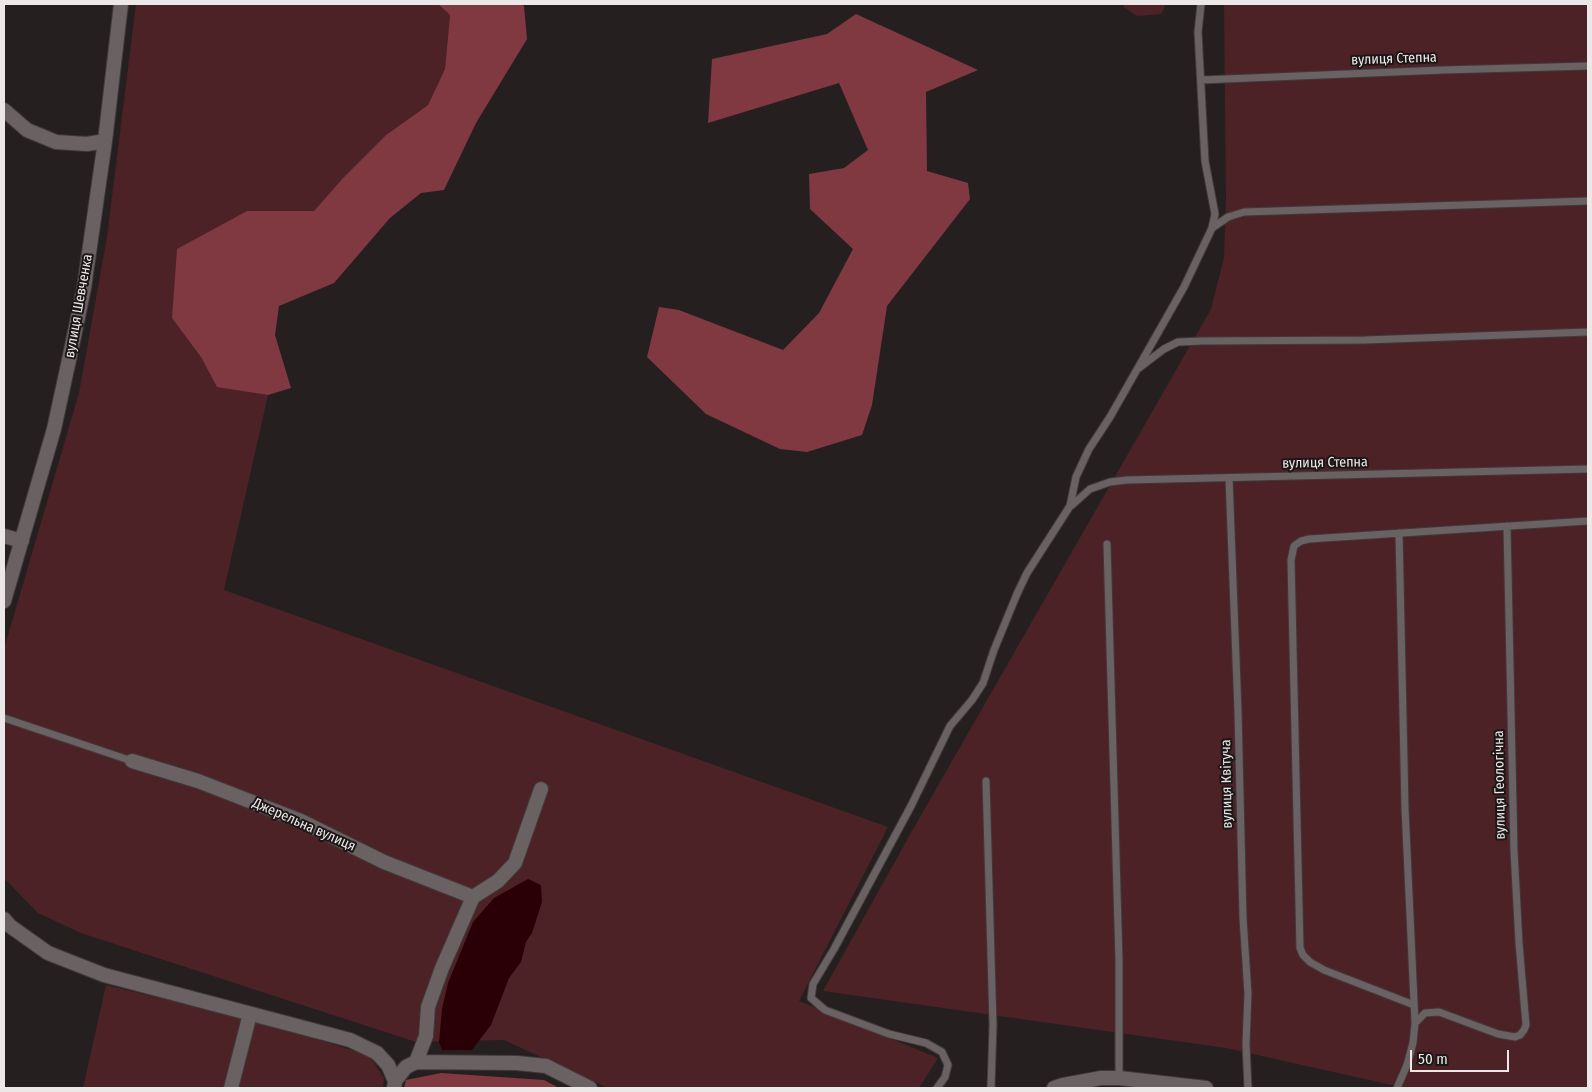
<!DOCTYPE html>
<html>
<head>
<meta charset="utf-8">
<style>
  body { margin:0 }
  #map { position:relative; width:1592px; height:1092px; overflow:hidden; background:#261f20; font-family:"Fira Sans Condensed",sans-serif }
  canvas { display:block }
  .frame { position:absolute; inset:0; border:5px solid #ece8e8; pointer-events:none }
  .scale { position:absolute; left:1410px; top:1050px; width:99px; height:22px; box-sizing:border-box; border:2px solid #ece8e8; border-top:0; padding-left:6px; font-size:15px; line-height:18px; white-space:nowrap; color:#ece8e8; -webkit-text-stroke:4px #1c1616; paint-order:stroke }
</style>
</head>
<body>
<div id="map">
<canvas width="1592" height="1092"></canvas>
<div class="frame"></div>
<div class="scale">50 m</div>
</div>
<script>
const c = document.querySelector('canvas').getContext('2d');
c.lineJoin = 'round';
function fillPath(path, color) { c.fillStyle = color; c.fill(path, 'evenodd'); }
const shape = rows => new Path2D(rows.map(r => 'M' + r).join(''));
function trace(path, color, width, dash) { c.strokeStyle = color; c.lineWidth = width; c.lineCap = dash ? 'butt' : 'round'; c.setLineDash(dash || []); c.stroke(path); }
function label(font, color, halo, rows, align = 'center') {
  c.font = font + ' "Fira Sans Condensed",sans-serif'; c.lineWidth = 4; c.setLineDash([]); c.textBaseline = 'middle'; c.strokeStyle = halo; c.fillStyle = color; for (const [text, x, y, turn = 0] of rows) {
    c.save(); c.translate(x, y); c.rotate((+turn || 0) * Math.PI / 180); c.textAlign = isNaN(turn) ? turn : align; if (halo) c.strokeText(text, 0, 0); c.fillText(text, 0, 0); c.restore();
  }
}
fillPath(shape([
  [136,4,438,4,450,15,445,69,428,105,386,135,343,178,314,211,247,211,201,357,217,386,268,395,224,590,888,827,799,1001,938,1058,919,1088,608,1088,504,1040,416,1042,81,933,38,913,4,878,4,649,79,393,107,237],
  [1124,4,1166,4,1161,14,1137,16,1124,7],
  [1224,4,1588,4,1588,1088,1405,1088,1226,1048,823,991,912,831,1211,309,1224,258,1226,199],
  [106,985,254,1021,369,1055,384,1078,383,1088,83,1088]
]), '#4c2227');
fillPath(shape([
  [438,4,521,4,524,6,527,39,476,123,444,190,421,193,390,218,334,283,279,306,275,335,291,388,268,395,217,387,201,357,172,318,177,249,247,211,314,211,343,178,386,135,428,105,445,69,450,15],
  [856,14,978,70,926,92,927,171,968,183,970,199,887,306,872,405,862,435,807,452,780,449,706,414,647,357,659,307,679,310,783,350,819,313,853,249,810,209,809,174,844,168,868,150,839,83,708,123,712,59,827,34],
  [441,1073,544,1080,559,1088,404,1088,406,1080]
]), '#803841');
fillPath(shape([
  [528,879,541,885,542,902,532,933,526,942,521,962,509,978,491,1025,472,1050,442,1050,439,1042,442,1009,448,983,473,922,494,898]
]), '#2a0006');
const lane = shape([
  [1201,80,1443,70,1588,66],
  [1212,228,1228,217,1244,212,1588,201],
  [1139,368,1164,349,1178,342,1202,341,1365,340,1588,332],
  [1229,478,1238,711,1243,918,1248,994,1246,1044,1248,1088],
  [1071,506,1090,489,1110,482,1127,480,1588,469],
  [1107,544,1119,960,1119,1078],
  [4,718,132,761],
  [986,781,993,1025,991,1088],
  [1414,1005,1324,970,1310,962,1303,955,1300,948,1291,560,1294,546,1301,541,1309,539,1588,521],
  [1415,1023,1425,1013,1439,1012,1498,1034,1515,1037,1520,1035,1524,1030,1526,1025,1519,943,1514,851,1507,526],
  [937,1088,945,1077,948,1065,942,1052,926,1043,889,1034,825,1010,811,998,813,984,834,949,911,806,950,726,972,700,983,683,994,650,1017,594,1027,573,1070,506,1076,477,1089,449,1110,417,1184,287,1212,228,1215,214,1205,161,1198,32,1201,4],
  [1397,1088,1407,1065,1413,1043,1415,1023,1405,808,1399,533]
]);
const street = shape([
  [4,110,27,130,56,142,87,144,105,141],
  [4,536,22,541],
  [4,601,54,429,72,346,84,288,105,141,121,4],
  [132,761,198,781,301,821,384,862,473,897],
  [4,919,10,926,48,953,104,975,350,1040,377,1053,388,1065,395,1081,394,1088],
  [416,1062,426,1036,428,1007,442,968,473,897,498,881,515,863,541,789],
  [395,1081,406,1067,416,1062,517,1063,546,1066,590,1088],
  [231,1088,250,1014],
  [1054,1088,1063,1085,1101,1078,1119,1078,1206,1088]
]);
trace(lane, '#403a3a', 9);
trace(street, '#403a3a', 16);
trace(lane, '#696162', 7);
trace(street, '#696162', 14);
label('14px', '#ece8e8', '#1c1616', [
  ["вулиця Степна",1394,59,-2],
  ["вулиця Шевченка",79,306,-80],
  ["вулиця Степна",1325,463,-1],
  ["вулиця Квітуча",1227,784,-91],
  ["вулиця Геологічна",1500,785,-91],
  ["Джерельна вулиця",304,825,24]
]);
</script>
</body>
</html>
